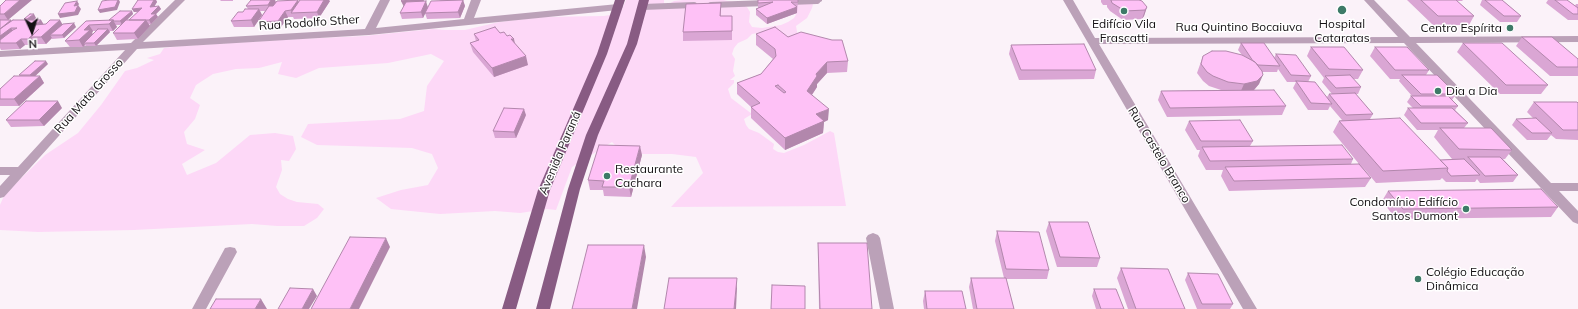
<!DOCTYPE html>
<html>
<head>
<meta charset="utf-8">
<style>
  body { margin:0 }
  #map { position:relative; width:1578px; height:309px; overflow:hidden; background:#fbf2f9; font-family:Mulish,sans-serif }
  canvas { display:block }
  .north { position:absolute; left:12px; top:12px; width:40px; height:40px; -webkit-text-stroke:3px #fff; paint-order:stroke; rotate:177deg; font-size:11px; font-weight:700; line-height:16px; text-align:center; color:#141114 }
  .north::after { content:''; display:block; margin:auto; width:14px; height:18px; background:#141114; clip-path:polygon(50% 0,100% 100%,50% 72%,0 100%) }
</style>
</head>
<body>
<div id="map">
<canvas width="1578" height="309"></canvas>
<div class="north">N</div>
</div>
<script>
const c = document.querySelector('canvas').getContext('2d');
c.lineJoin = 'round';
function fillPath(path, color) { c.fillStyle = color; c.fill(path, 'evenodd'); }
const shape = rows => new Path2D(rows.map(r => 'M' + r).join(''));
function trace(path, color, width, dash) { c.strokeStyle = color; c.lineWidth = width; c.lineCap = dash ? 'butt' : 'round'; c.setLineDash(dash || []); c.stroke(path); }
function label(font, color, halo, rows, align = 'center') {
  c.font = font + ' Mulish,sans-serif'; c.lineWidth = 3; c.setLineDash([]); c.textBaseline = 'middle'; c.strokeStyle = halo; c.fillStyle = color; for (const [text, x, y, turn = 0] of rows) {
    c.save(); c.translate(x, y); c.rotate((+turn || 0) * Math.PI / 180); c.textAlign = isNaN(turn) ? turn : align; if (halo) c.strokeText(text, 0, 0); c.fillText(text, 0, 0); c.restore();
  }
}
fillPath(shape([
  [626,0,664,0,664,4,667,5,674,1,684,0,723,0,738,3,747,7,750,12,749,22,752,27,762,28,781,25,788,22,794,18,797,13,797,3,814,0,812,8,807,18,796,26,798,37,790,40,763,32,752,34,747,39,738,43,734,48,732,54,735,59,733,71,735,76,730,80,734,80,734,83,728,89,731,98,752,114,744,119,746,125,749,129,759,133,770,141,774,144,773,149,778,152,784,153,804,145,830,131,834,133,846,206,671,207,703,173,696,157,672,154,624,154,612,142,572,167,556,210,547,209,520,213,495,211,440,214,391,209,376,198,401,190,428,185,438,168,432,154,412,148,317,145,301,137,308,124,400,119,424,111,427,86,444,61,431,54,388,63,319,68,296,78,278,74,282,62,259,68,236,69,213,74,196,85,190,98,200,105,195,119,184,132,187,144,205,150,182,164,187,175,216,163,250,135,275,133,293,136,296,149,289,161,281,160,282,170,276,187,280,194,288,199,297,202,318,204,324,209,317,218,304,226,277,226,252,224,134,230,38,232,0,230,0,205,3,198,9,190,45,155,78,133,101,105,125,71,137,68,154,60,147,58,160,54,164,48,182,46,277,40,364,36,433,29,445,30,465,30,499,22,542,17,604,16,616,14,622,9]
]), '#fdd8f7');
trace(shape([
  [789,2,817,1],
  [711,5,766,3],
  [643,7,694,5]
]), '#bba1b8', 6);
fillPath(shape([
  [175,0,185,0,143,42,365,29,380,0,390,0,376,28,464,19,471,0,481,0,474,18,618,4,623,7,618,10,369,35,137,49,4,197,0,198,0,186,10,175,0,175,0,167,18,167,125,50,0,57,0,51,131,43,175,0],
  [812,0,822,0,822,1,817,4,814,3,812,0],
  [1063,0,1073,0,1095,38,1398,37,1364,0,1374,0,1410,37,1578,36,1578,42,1416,43,1551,183,1578,183,1578,191,1559,191,1578,211,1578,224,1573,222,1404,43,1099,44,1257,309,1243,309,1063,0],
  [873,233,878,235,880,238,894,309,880,309,866,238,868,235,873,233],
  [230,247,235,248,237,252,206,309,192,309,225,248,230,247]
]), '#bba1b8');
fillPath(shape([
  [615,0,625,0,607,54,550,190,516,309,502,309,538,190,597,54,615,0],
  [639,0,649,0,637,44,598,135,580,189,550,309,536,309,568,189,586,135,627,44,639,0]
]), '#885b83');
fillPath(shape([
  [142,0,156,0,157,2,154,7,159,6,161,9,156,14,158,17,151,24,149,24,150,26,138,39,117,40,113,33,122,25,116,25,117,27,113,31,109,31,110,32,96,46,86,46,85,45,83,47,70,47,65,41,86,21,109,20,132,11,133,14,126,20,129,20,138,12,134,12,132,9],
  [93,31,96,31,93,34,92,33],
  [220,0,233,0,233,1,221,1],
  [275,0,276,2,298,0,299,2,330,1,319,18,294,19,293,17,288,17,281,27,261,28,258,22,265,11,260,11,262,15,254,27,234,27,231,21,243,12,248,9,246,6],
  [424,0,424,1,428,7,441,0,463,0,465,6,460,18,427,19,425,13,423,18,402,19,400,13],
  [758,0,798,0,797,13,767,24,756,15,756,9,758,8],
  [1101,0,1139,0,1147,7,1144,16,1142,19,1123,20,1110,11,1107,7,1107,5,1103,5,1101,2],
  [1407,0,1463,0,1462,1,1457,1,1474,16,1469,25,1433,25],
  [1482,0,1502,0,1521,16,1517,22,1500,22,1480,5],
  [1548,0,1567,0,1575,6,1576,4,1578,4,1578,20,1568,20,1546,3],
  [721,3,721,16,732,16,732,40,683,41,683,32],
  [0,6,9,20,12,21,24,20,36,18,33,20,41,20,44,25,62,24,76,27,64,38,52,39,52,38,46,44,36,44,35,43,33,45,25,45,20,49,1,50,0,48],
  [500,33,528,65,494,77,473,52,470,43,476,41,474,34],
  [756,34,788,37,848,61,847,72,827,73,817,84,817,87,812,95,828,120,824,122,823,133,785,150,751,118,751,107,737,94,737,83,761,74,773,59,756,45],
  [1522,37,1578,59,1578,76,1550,76,1516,46],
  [1241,43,1274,58,1276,54,1311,76,1308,82,1327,97,1329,94,1332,94,1322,82,1324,78,1307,56,1311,47,1363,70,1358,79,1353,79,1361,87,1358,94,1355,94,1373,114,1370,119,1440,160,1452,159,1434,137,1438,130,1417,130,1404,115,1408,108,1413,108,1407,102,1411,96,1412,96,1399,81,1400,79,1390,79,1370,56,1375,47,1429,70,1426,75,1456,94,1452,100,1458,106,1455,110,1468,123,1464,128,1512,150,1505,159,1503,159,1518,175,1513,182,1480,183,1477,179,1475,182,1446,182,1442,178,1440,180,1376,183,1361,165,1371,178,1365,187,1229,191,1221,176,1223,170,1206,170,1198,156,1200,150,1197,150,1185,130,1189,121,1253,141,1250,146,1353,159,1351,164,1359,164,1333,132,1339,121,1342,120,1330,106,1328,110,1308,110,1293,88,1296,82,1287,82,1278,69,1277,72,1262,72,1259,84,1254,90,1286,106,1282,115,1167,117,1158,100,1161,91,1221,90,1209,86,1203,81,1197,73,1203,56,1242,55,1238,50],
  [1463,43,1548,85,1541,94,1500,94,1457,52],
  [1011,45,1096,70,1094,79,1019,80,1009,54],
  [48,64,35,76,40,76,44,83,19,106,0,106,0,89,20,76,19,75],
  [1534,102,1578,103,1578,140,1556,139,1551,135,1547,140,1527,140,1512,125,1516,119,1534,119,1527,112],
  [62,108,44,126,11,127,6,120],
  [526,115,516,138,495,138,493,131],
  [642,155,631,197,604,196,603,190,590,190,588,180],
  [1388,191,1558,207,1551,217,1396,219,1382,201],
  [1049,222,1100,258,1097,267,1057,267,1046,231],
  [997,231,1049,270,1047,279,1006,279,1014,309,973,309,969,287,971,278,1004,278,995,241],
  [818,243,872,309,819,309],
  [1121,268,1185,309,1128,309,1117,278],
  [1188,273,1233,304,1230,309,1197,309,1185,280],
  [1094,289,1124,309,1096,309,1092,296],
  [925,291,966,309,924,309,923,301]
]), '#daa6d4');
fillPath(shape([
  [20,0,32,0,8,20,4,14],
  [118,0,119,0,120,2,117,10,100,13,98,10],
  [154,0,156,0,157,2,152,10,150,7],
  [271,0,275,0,276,3,271,11,268,5],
  [298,0,300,6,292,13,291,10],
  [324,0,329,0,330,1,319,18,317,12],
  [411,0,424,0,422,5,404,7,401,1],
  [463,0,465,6,460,18,458,12],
  [77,1,79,4,76,9,74,6],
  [426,1,428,8,423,18,421,12],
  [78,5,81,9,78,15,60,18,58,14],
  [159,6,161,9,156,14,158,17,151,24,149,20,151,14],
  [797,7,797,13,767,24,767,18],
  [1147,7,1144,16,1142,19,1145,10],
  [142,8,144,11,134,12,132,9],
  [259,9,262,15,254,27,251,20],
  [132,11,133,14,122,25,120,21],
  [285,11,288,17,281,27,278,21],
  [34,14,36,18,29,23,27,19],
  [11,20,16,26,11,28,15,35,0,43,0,29],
  [41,20,45,27,60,20,64,27,50,35,52,38,46,44,41,37,31,37,35,43,33,45,28,39,35,25],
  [113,20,117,27,113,31,109,24],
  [146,20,150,26,138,39,134,33],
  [74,23,76,27,64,38,62,35],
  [89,25,93,31,92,33,94,36,84,43,85,45,83,47,79,40,84,30],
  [108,29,110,32,96,46,94,43],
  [21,39,25,45,20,49,16,43],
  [511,39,514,39,516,48],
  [526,56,528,65,494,77,492,68],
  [46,61,48,64,32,79,30,75],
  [827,62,827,73,817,84,817,87,807,102,807,91,816,74],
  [1263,75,1259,84,1253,91,1240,93,1244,84],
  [40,76,44,83,19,106,14,99],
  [58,101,62,108,44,126,39,120],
  [524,109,526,115,516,138,514,132],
  [829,109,828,120,824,122,823,133,785,150,785,138,816,114],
  [640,146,642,155,631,197,629,187],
  [386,238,390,247,359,309,350,309],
  [644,245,646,257,637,309,632,309],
  [737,278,737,288,736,309,734,309],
  [313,289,317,296,309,309,302,309],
  [261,299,267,309,255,309]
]), '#b287ac');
const building = shape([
  [6,0,20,0,4,14,0,14,0,6,6,0],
  [109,0,118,0,115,7,98,10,102,1,109,0],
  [138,0,154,0,150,7,159,6,151,14,156,14,149,20,129,20,142,8,132,9,138,0],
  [251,0,271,0,268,5,246,6,251,0],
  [298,0,291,10,285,11,278,21,258,22,269,6,273,6,277,1,298,0],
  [300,0,324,0,317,12,291,13,300,0],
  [402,0,411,0,401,1,402,0],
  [463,0,458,12,425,13,431,1,463,0],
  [758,0,798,0,798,2,791,2,797,7,767,18,756,9,773,2,758,3,758,0],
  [1111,0,1139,0,1142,1,1147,7,1145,10,1125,11,1112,3,1111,0],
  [1421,0,1456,0,1474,16,1438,16,1421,0],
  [1485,0,1502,0,1521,16,1504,16,1485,0],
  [1555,0,1567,0,1578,8,1578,14,1573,14,1555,0],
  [77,1,74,6,78,5,75,12,58,14,65,3,77,1],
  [426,1,421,12,400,13,406,2,426,1],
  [721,3,720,16,732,16,732,31,683,32,686,4,721,3],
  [245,9,259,9,251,20,231,21,238,12,243,12,245,9],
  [120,11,132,11,120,21,114,21,113,20,109,20,120,11],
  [30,14,34,14,27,19,24,19,30,14],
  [0,20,11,20,0,29,0,20],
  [13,20,41,20,35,25,46,24,50,20,60,20,41,37,31,37,39,29,28,39,21,39,16,43,0,43,0,40,13,30,17,28,11,28,0,36,0,29,13,20],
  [113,20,109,24,89,25,84,30,90,30,79,40,65,41,86,21,113,20],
  [126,20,146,20,134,33,113,33,126,20],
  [74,23,62,35,50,35,63,24,74,23],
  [495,27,500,33,504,32,507,36,510,35,514,39,511,39,526,56,492,68,470,43,479,40,474,34,495,27],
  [775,27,788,37,801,32,832,40,842,40,848,61,827,62,816,74,817,76,807,91,829,109,816,114,824,121,785,138,751,107,760,103,737,83,761,74,776,56,775,49,756,34,775,27],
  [778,85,786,92,784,93,775,86,778,85],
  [98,29,108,29,94,43,84,43,98,29],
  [1522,37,1552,37,1578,59,1578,67,1557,67,1522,37],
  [1241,43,1264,43,1280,66,1258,65,1255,62,1253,61,1241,43],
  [1463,43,1502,43,1548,85,1506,85,1463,43],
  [1084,44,1096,70,1021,70,1011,45,1084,44],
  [1311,47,1344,47,1363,70,1329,69,1311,47],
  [1375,47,1407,47,1429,70,1395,70,1375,47],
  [1212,51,1226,51,1242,55,1255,62,1262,71,1263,75,1257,81,1244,84,1228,82,1213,76,1207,72,1201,64,1203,56,1212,51],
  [1276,54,1296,55,1311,76,1291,75,1276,54],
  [35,61,46,61,30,75,19,75,35,61],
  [1350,75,1361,87,1336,88,1325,76,1350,75],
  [1402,75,1437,75,1456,94,1421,94,1402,75],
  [14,76,40,76,14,99,0,99,0,89,14,76],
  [1296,81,1315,82,1332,104,1311,103,1296,81],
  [1274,90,1286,106,1170,108,1161,91,1274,90],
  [1355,93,1373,114,1346,115,1329,94,1355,93],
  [1411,96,1448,96,1458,106,1421,106,1411,96],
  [26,101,58,101,39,120,6,120,26,101],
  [1534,102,1577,102,1578,103,1578,130,1563,130,1534,102],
  [504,108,524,109,514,132,493,131,504,108],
  [1408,108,1452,108,1468,123,1421,123,1408,108],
  [1400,118,1448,168,1383,171,1339,121,1400,118],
  [1536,118,1552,133,1532,133,1516,119,1536,118],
  [1240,120,1253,141,1201,141,1189,121,1240,120],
  [1440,128,1491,128,1512,150,1459,149,1440,128],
  [599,145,640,146,629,187,602,187,604,181,588,180,599,145],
  [1342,145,1353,159,1210,161,1202,147,1342,145],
  [1468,157,1500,157,1518,175,1485,176,1468,157],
  [1464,159,1480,175,1451,176,1447,171,1448,168,1440,160,1464,159],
  [1359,164,1371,178,1234,181,1225,167,1359,164],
  [1541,189,1558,207,1403,209,1388,191,1541,189],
  [1049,222,1088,222,1100,258,1060,257,1049,222],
  [997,231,1039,232,1049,270,1006,269,997,231],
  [350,237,386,238,350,309,311,309,350,237],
  [818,243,867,243,872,309,820,309,818,243],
  [588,245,644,245,632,309,572,309,588,245],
  [1121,268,1168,269,1185,309,1136,309,1121,268],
  [1188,273,1218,274,1233,304,1202,304,1188,273],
  [669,278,737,278,734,309,664,309,669,278],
  [971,278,1006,278,1014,309,977,309,971,278],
  [772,285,805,286,805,309,771,309,772,285],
  [290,288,313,289,302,309,278,309,290,288],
  [1094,289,1116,289,1124,309,1101,309,1094,289],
  [925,291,962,291,966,309,927,309,925,291],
  [216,299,261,299,255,309,210,309,216,299]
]);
fillPath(building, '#fec1f6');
trace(building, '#b287ac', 1);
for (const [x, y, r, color] of [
  [1342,10,5,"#3d7a67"],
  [1124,11,4,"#3d7a67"],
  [1510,28,4,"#3d7a67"],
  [1438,91,4,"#3d7a67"],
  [607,176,4,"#3d7a67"],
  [1466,209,4,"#3d7a67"],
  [1418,279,4,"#3d7a67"]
]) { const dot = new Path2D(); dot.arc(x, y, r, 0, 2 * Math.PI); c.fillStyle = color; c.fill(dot); trace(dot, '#fff', 1.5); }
label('12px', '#141114', '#fff', [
  ["Rua Rodolfo Sther",309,23,-4],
  ["Rua Quintino Bocaiuva",1239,27],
  ["Rua Mato Grosso",89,96,-48],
  ["Avenida Paraná",560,153,-67],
  ["Rua Castelo Branco",1159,155,59]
]);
label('12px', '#141114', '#fff', [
  ["Edifício Vila",1124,24,"center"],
  ["Frascatti",1124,38,"center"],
  ["Hospital",1342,24,"center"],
  ["Cataratas",1342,38,"center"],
  ["Centro Espírita",1502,28,"right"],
  ["Dia a Dia",1446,91],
  ["Restaurante",615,169],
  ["Cachara",615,183],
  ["Condomínio Edifício",1458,202,"right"],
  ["Santos Dumont",1458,216,"right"],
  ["Colégio Educação",1426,272],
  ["Dinâmica",1426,286]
], 'left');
</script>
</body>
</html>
